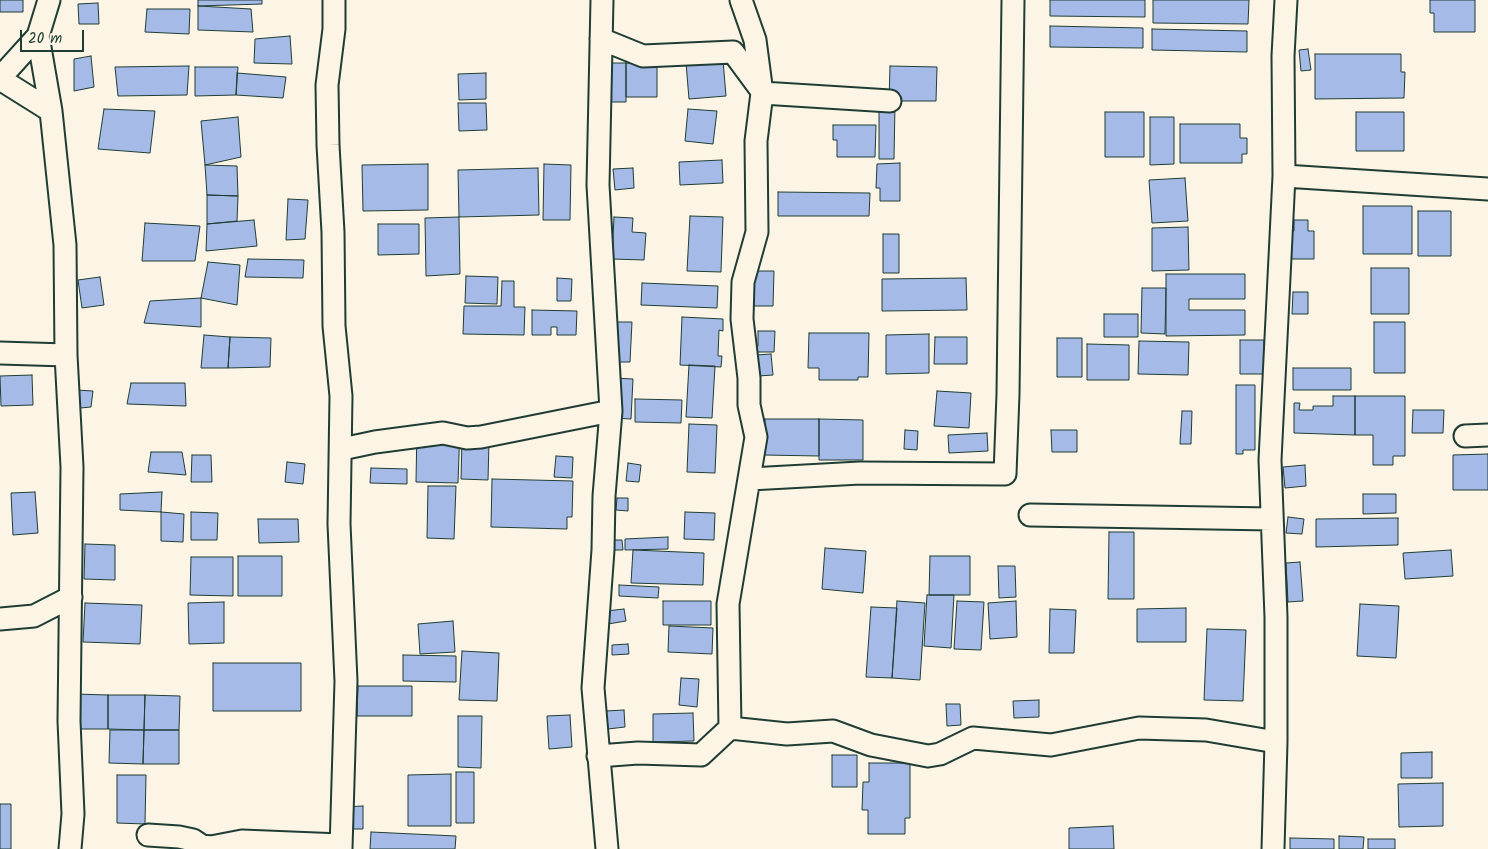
<!DOCTYPE html>
<html>
<head>
<meta charset="utf-8">
<style>
  body { margin:0 }
  #map { position:relative; width:1488px; height:849px; overflow:hidden; background:#fcf5e5; font-family:Kalam,sans-serif }
  canvas { display:block }
  .scale { position:absolute; left:20px; top:30px; width:64px; height:22px; box-sizing:border-box; border:2px solid #1f3d34; border-top:0; padding-left:6px; font-size:15px; line-height:18px; white-space:nowrap; color:#1f3d34; -webkit-text-stroke:4px #fcf5e5; paint-order:stroke }
</style>
</head>
<body>
<div id="map">
<canvas width="1488" height="849"></canvas>
<div class="scale">20 m</div>
</div>
<script>
const c = document.querySelector('canvas').getContext('2d');
c.lineJoin = 'round';
function fillPath(path, color) { c.fillStyle = color; c.fill(path, 'evenodd'); }
const shape = rows => new Path2D(rows.map(r => 'M' + r).join(''));
function trace(path, color, width, dash) { c.strokeStyle = color; c.lineWidth = width; c.lineCap = dash ? 'butt' : 'round'; c.setLineDash(dash || []); c.stroke(path); }
const building = shape([
  [0,0,23,0,23,12,0,12,0,0],
  [198,0,262,0,262,4,198,6,198,0],
  [1050,0,1145,0,1145,17,1050,16,1050,0],
  [1153,0,1249,0,1248,24,1153,23,1153,0],
  [1430,0,1475,0,1475,32,1434,32,1434,13,1430,13,1430,0],
  [98,3,99,24,79,24,78,4,98,3],
  [198,6,251,9,253,32,198,30,198,6],
  [147,9,190,9,189,34,145,32,147,9],
  [1050,26,1143,28,1143,48,1050,47,1050,26],
  [1152,29,1247,31,1247,52,1152,50,1152,29],
  [290,36,292,64,254,63,255,39,290,36],
  [1308,49,1311,70,1301,71,1299,50,1308,49],
  [1315,54,1401,54,1401,72,1405,72,1404,98,1315,99,1315,54],
  [91,56,94,87,74,91,74,59,91,56],
  [723,60,726,96,689,99,686,63,723,60],
  [612,63,626,63,626,102,611,102,612,63],
  [626,63,657,63,657,97,626,97,626,63],
  [189,66,187,95,118,96,115,67,189,66],
  [890,66,937,67,936,101,889,101,890,66],
  [195,67,238,67,236,95,195,96,195,67],
  [237,73,286,77,283,98,236,95,237,73],
  [486,73,486,99,459,100,458,74,486,73],
  [458,103,486,103,487,130,459,131,458,103],
  [879,104,895,104,894,159,879,159,879,104],
  [104,109,155,111,150,153,98,149,104,109],
  [688,109,717,111,713,144,685,141,688,109],
  [1105,112,1144,112,1144,157,1105,157,1105,112],
  [1356,112,1404,112,1404,151,1356,151,1356,112],
  [238,117,241,157,205,165,201,121,238,117],
  [1150,117,1174,117,1174,164,1150,165,1150,117],
  [1180,124,1240,124,1240,138,1247,138,1247,154,1242,154,1242,163,1180,163,1180,124],
  [833,125,876,125,875,157,837,157,837,140,833,140,833,125],
  [722,160,723,183,680,185,679,162,722,160],
  [900,163,900,201,880,201,880,188,876,188,877,164,900,163],
  [428,164,428,210,363,211,362,165,428,164],
  [544,164,571,165,570,220,543,220,544,164],
  [205,165,237,166,238,196,207,195,205,165],
  [538,168,539,215,459,217,458,170,538,168],
  [633,168,634,188,615,190,613,169,633,168],
  [1185,178,1188,221,1152,223,1149,180,1185,178],
  [778,192,870,193,869,216,778,216,778,192],
  [207,195,238,196,237,221,207,224,207,195],
  [288,199,308,200,305,239,286,240,288,199],
  [1363,206,1412,206,1412,254,1363,254,1363,206],
  [1418,211,1451,211,1451,256,1418,256,1418,211],
  [690,216,723,217,721,272,687,271,690,216],
  [459,217,460,274,426,276,425,218,459,217],
  [614,217,633,218,632,232,646,233,644,260,612,259,614,217],
  [254,220,257,246,206,251,207,224,254,220],
  [1294,220,1308,220,1308,231,1314,231,1314,259,1291,259,1291,231,1294,231,1294,220],
  [145,223,200,226,195,261,142,261,145,223],
  [378,224,419,224,419,254,378,255,378,224],
  [1188,227,1189,270,1152,271,1152,228,1188,227],
  [883,234,899,234,899,273,883,273,883,234],
  [248,259,304,260,303,278,245,277,248,259],
  [208,262,240,265,237,305,201,298,208,262],
  [1371,268,1409,268,1409,314,1371,314,1371,268],
  [753,271,774,271,773,306,753,306,753,271],
  [1166,274,1245,274,1245,299,1189,299,1189,310,1245,310,1245,335,1166,336,1166,274],
  [466,276,498,277,497,304,465,303,466,276],
  [100,277,104,305,82,308,78,280,100,277],
  [557,278,572,279,571,301,557,301,557,278],
  [966,278,967,310,882,311,882,279,966,278],
  [502,281,514,281,514,307,525,307,524,335,463,334,464,306,501,306,502,281],
  [642,283,718,286,717,308,641,305,642,283],
  [1142,288,1166,288,1165,334,1141,333,1142,288],
  [1293,292,1308,292,1308,314,1292,314,1293,292],
  [201,298,201,327,144,323,150,301,201,298],
  [532,310,577,311,576,335,557,335,557,327,551,327,551,335,532,335,532,310],
  [1104,314,1138,314,1138,337,1104,337,1104,314],
  [682,317,723,319,723,331,719,330,718,356,722,356,721,367,680,365,682,317],
  [614,322,632,322,630,362,612,362,614,322],
  [1374,322,1405,322,1405,373,1374,373,1374,322],
  [758,331,775,331,774,352,755,352,755,346,758,346,758,331],
  [809,333,869,333,868,377,858,377,858,380,819,380,819,368,808,368,809,333],
  [929,334,929,373,886,374,886,335,929,334],
  [204,335,230,337,228,368,201,368,204,335],
  [230,337,271,338,270,367,228,368,230,337],
  [935,337,967,337,967,364,934,364,935,337],
  [1057,338,1082,338,1082,377,1057,377,1057,338],
  [1240,340,1264,340,1264,374,1240,374,1240,340],
  [1139,341,1189,342,1188,375,1138,374,1139,341],
  [1087,344,1129,345,1129,380,1087,380,1087,344],
  [771,354,773,375,758,376,757,355,771,354],
  [689,365,715,366,712,418,686,417,689,365],
  [1293,368,1351,368,1351,390,1293,390,1293,368],
  [32,375,33,405,1,406,0,376,32,375],
  [614,378,633,379,631,419,612,418,614,378],
  [131,383,185,383,186,406,127,404,131,383],
  [1236,385,1255,385,1255,450,1243,450,1243,454,1236,454,1236,385],
  [75,390,93,391,91,407,70,409,75,390],
  [937,391,971,393,969,428,934,426,937,391],
  [1333,396,1355,396,1355,435,1294,433,1294,403,1300,403,1299,410,1313,410,1313,406,1333,406,1333,396],
  [1355,396,1405,396,1405,456,1393,456,1393,465,1373,465,1373,435,1355,435,1355,396],
  [635,399,682,400,681,423,635,422,635,399],
  [1413,410,1444,410,1443,433,1412,433,1413,410],
  [1182,411,1192,411,1191,444,1180,444,1182,411],
  [765,419,819,419,819,456,764,455,765,419],
  [819,419,863,420,863,460,819,460,819,419],
  [689,424,717,425,715,473,687,472,689,424],
  [417,426,460,427,458,483,416,482,417,426],
  [905,430,918,431,917,450,904,449,905,430],
  [1051,430,1077,430,1077,452,1052,452,1051,430],
  [987,433,988,451,949,453,948,435,987,433],
  [462,441,489,442,488,480,461,479,462,441],
  [151,452,182,452,186,475,148,472,151,452],
  [1488,454,1488,490,1453,490,1453,455,1488,454],
  [192,455,211,455,212,482,191,482,192,455],
  [556,456,573,457,572,478,554,477,556,456],
  [287,462,305,464,303,484,285,482,287,462],
  [628,463,641,465,639,482,626,481,628,463],
  [1305,465,1306,486,1285,488,1283,467,1305,465],
  [371,468,407,469,407,484,370,483,371,468],
  [492,479,573,481,572,517,567,517,567,529,491,527,492,479],
  [428,486,456,486,454,539,427,538,428,486],
  [35,492,38,533,13,535,11,493,35,492],
  [162,492,161,512,120,510,120,494,162,492],
  [1363,494,1396,494,1396,513,1363,514,1363,494],
  [617,498,628,498,628,511,616,510,617,498],
  [161,512,184,514,183,542,161,541,161,512],
  [191,512,218,513,217,540,191,540,191,512],
  [685,512,715,513,714,540,684,539,685,512],
  [1288,517,1304,519,1302,534,1286,533,1288,517],
  [1398,518,1398,545,1316,547,1316,519,1398,518],
  [258,519,298,519,299,542,259,543,258,519],
  [1109,532,1134,532,1134,599,1108,599,1109,532],
  [668,537,668,549,625,550,625,539,668,537],
  [612,540,622,540,623,550,612,550,612,540],
  [85,544,115,545,115,580,84,579,85,544],
  [825,548,866,551,863,593,822,589,825,548],
  [633,550,704,553,703,585,631,583,633,550],
  [1451,550,1453,576,1405,579,1403,553,1451,550],
  [238,556,282,556,282,596,238,596,238,556],
  [930,556,970,556,970,595,929,595,930,556],
  [191,557,233,557,233,596,190,595,191,557],
  [1300,562,1303,601,1288,602,1286,563,1300,562],
  [998,566,1015,566,1016,597,999,598,998,566],
  [619,585,659,587,658,598,619,596,619,585],
  [927,595,954,595,951,648,924,646,927,595],
  [663,601,711,601,711,625,663,625,663,601],
  [897,601,925,603,920,680,892,678,897,601],
  [957,601,984,602,981,650,954,649,957,601],
  [1016,601,1017,637,990,639,988,603,1016,601],
  [224,602,224,643,189,644,188,603,224,602],
  [85,603,142,605,140,644,83,642,85,603],
  [1360,604,1399,606,1396,658,1357,656,1360,604],
  [871,607,897,608,892,678,866,677,871,607],
  [1186,608,1186,642,1137,642,1137,609,1186,608],
  [624,609,626,621,608,624,606,611,624,609],
  [1050,609,1076,610,1074,653,1049,653,1050,609],
  [453,621,455,652,420,654,418,624,453,621],
  [669,626,713,628,712,654,668,652,669,626],
  [1207,629,1246,630,1243,701,1204,700,1207,629],
  [628,644,629,654,612,655,612,645,628,644],
  [462,651,499,653,497,701,459,700,462,651],
  [403,655,456,656,456,682,403,681,403,655],
  [213,663,301,663,301,711,213,711,213,663],
  [681,678,699,679,697,707,679,705,681,678],
  [358,686,412,686,412,716,357,716,358,686],
  [75,694,108,695,108,729,74,729,75,694],
  [108,695,145,695,144,730,108,729,108,695],
  [145,695,180,696,179,730,144,730,145,695],
  [1039,700,1039,717,1014,718,1013,701,1039,700],
  [946,704,960,704,961,725,947,726,946,704],
  [624,710,625,727,608,729,606,711,624,710],
  [693,713,694,741,653,742,653,714,693,713],
  [570,715,572,747,549,749,547,716,570,715],
  [458,716,482,716,481,768,458,767,458,716],
  [110,730,144,730,143,764,109,763,110,730],
  [144,730,179,730,179,764,143,764,144,730],
  [1432,752,1432,778,1401,778,1401,753,1432,752],
  [832,755,857,755,857,787,832,787,832,755],
  [869,763,910,763,910,818,905,818,905,834,868,834,868,810,862,810,863,782,869,782,869,763],
  [456,772,474,772,474,823,456,823,456,772],
  [451,774,451,826,408,826,408,775,451,774],
  [117,775,146,775,145,824,117,823,117,775],
  [1443,783,1443,826,1399,827,1398,784,1443,783],
  [0,804,11,804,11,849,0,849,0,804],
  [363,806,363,829,343,829,343,807,363,806],
  [1113,826,1114,849,1069,849,1069,828,1113,826],
  [371,832,456,836,455,849,370,849,371,832],
  [1339,836,1364,837,1363,849,1339,849,1339,836],
  [1290,838,1334,839,1334,849,1290,849,1290,838],
  [1368,839,1395,839,1395,849,1368,849,1368,839]
]);
fillPath(building, '#a6bae8');
trace(building, '#1f3d34', 1);
const minor = shape([
  [49,0,38,36,51,111,65,245,66,355,72,467,69,721,73,814,70,849],
  [334,0,334,29,327,85,328,145,333,232,334,326,341,396,339,524,346,681,341,849],
  [602,0,598,185,611,411,604,496,603,550,593,688,607,849],
  [601,39,643,56,733,52,761,90],
  [0,78,38,36],
  [0,79,51,111],
  [762,93,890,101],
  [1284,176,1488,189],
  [0,353,66,355],
  [1465,436,1488,435],
  [342,449,375,442,443,433,467,438,481,437,611,411],
  [750,479,860,473,1005,474,1008,394,1013,0],
  [1030,515,1272,519],
  [0,619,34,616,71,597],
  [730,728,728,604,756,437,749,405,749,378,742,319,743,282,757,232,756,141,762,93,755,40,741,0],
  [598,756,638,753,701,755,730,728,787,734,833,731,871,745,928,756,940,754,973,738,1051,745,1139,728,1206,730,1276,742],
  [148,835,179,837,193,840,202,846,211,847,242,841,341,845],
  [1273,849,1276,742,1276,617,1270,460,1284,176,1283,56,1286,0]
]);
trace(minor, '#1f3d34', 25);
trace(minor, '#fcf5e5', 21);
</script>
</body>
</html>
